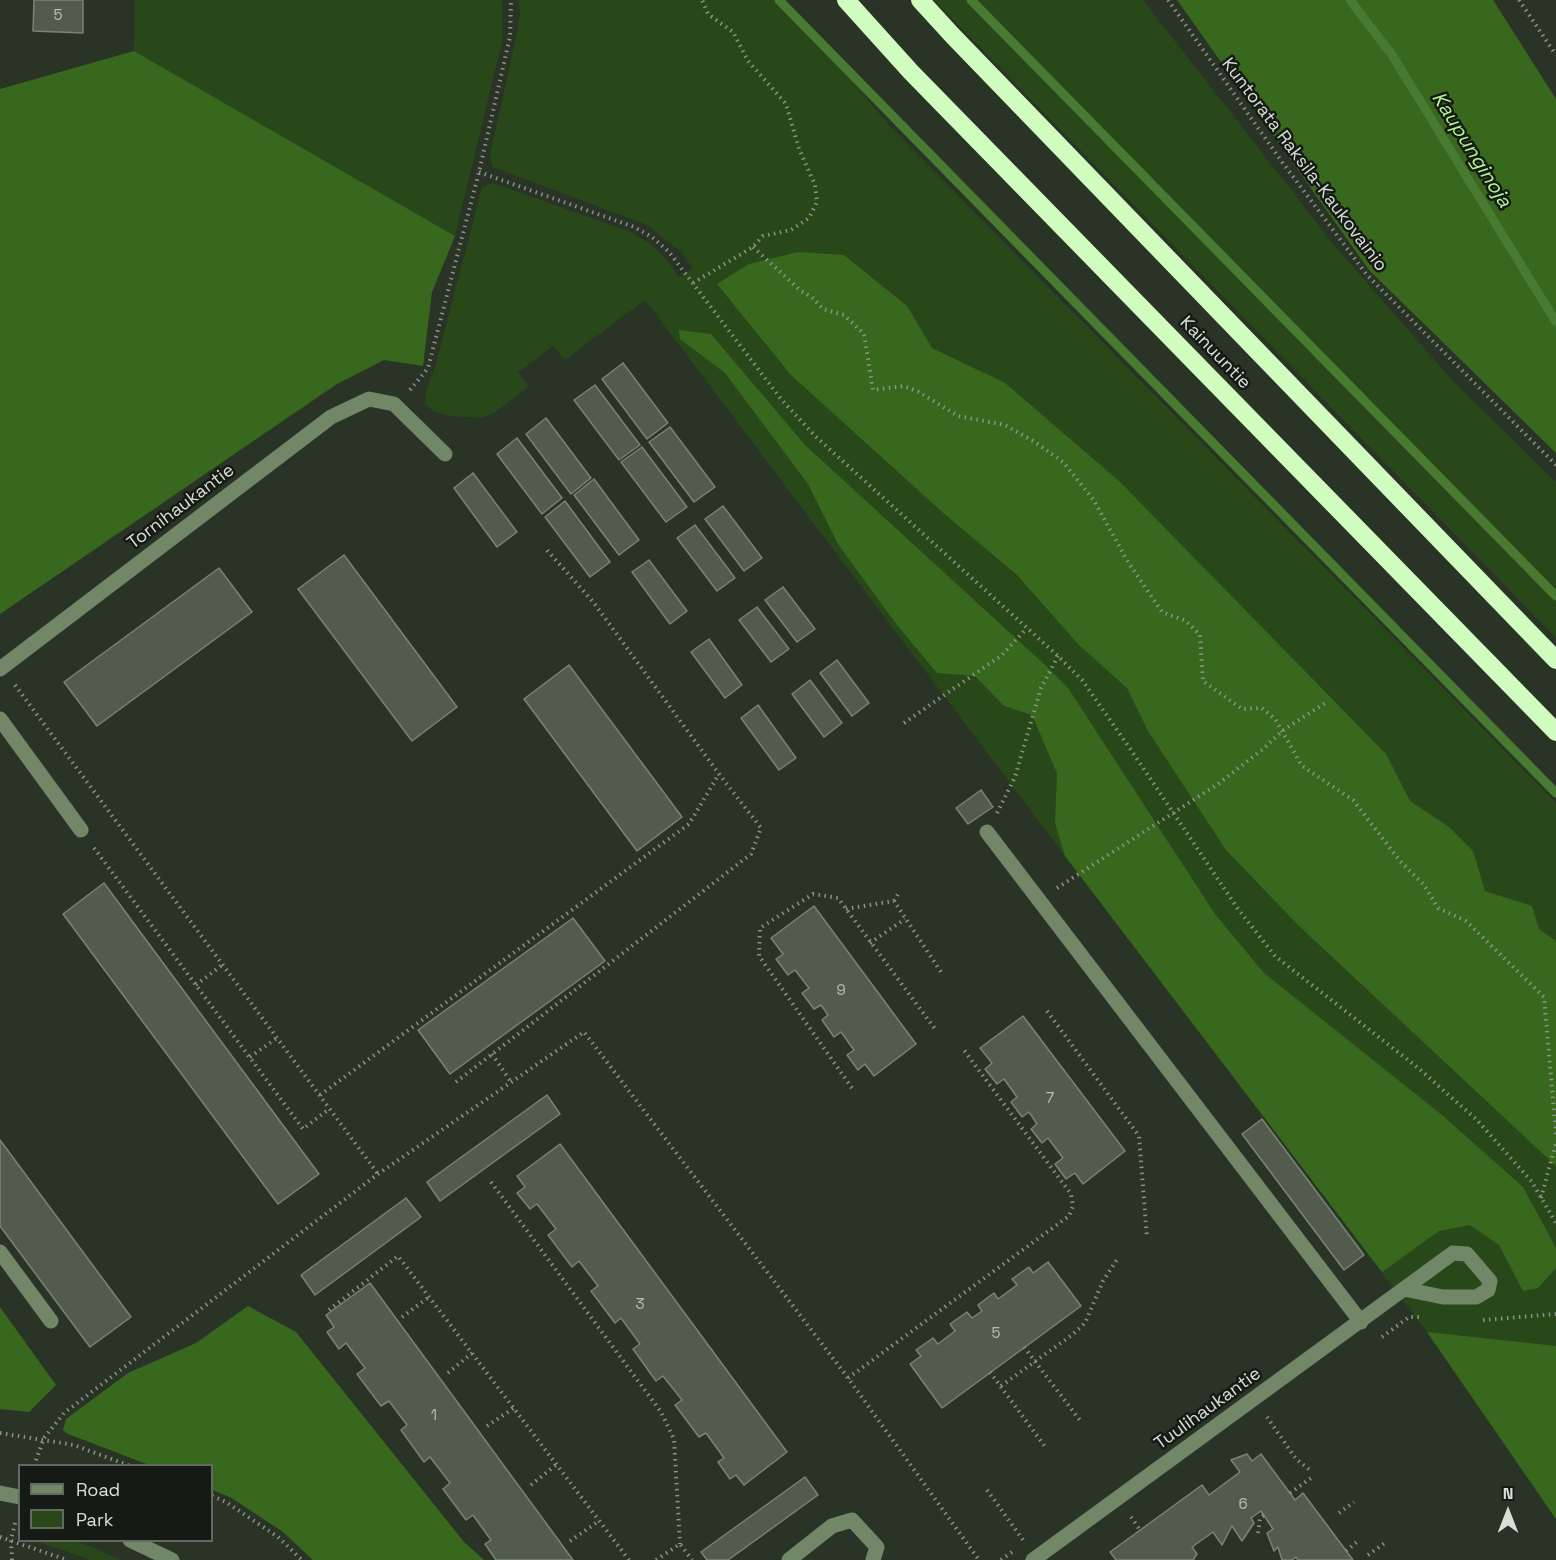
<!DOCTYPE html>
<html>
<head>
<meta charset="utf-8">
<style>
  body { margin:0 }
  #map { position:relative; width:1556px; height:1560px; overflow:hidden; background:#2a3426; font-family:"Space Grotesk",sans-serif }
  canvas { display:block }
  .legend { position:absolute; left:18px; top:1464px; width:195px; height:78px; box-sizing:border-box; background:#161a14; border:2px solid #646962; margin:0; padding:8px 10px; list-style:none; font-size:18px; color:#d9e0d7 }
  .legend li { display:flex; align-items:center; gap:12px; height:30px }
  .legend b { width:30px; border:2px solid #646962 }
  .north { position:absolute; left:1478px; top:1482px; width:60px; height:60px; -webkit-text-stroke:4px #161a14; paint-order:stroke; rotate:0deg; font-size:16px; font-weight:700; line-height:24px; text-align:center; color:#d9e0d7 }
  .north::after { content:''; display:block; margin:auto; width:21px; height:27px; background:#d9e0d7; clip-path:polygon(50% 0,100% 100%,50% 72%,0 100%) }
</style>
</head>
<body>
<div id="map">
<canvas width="1556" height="1560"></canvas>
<ul class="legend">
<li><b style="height:8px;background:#718768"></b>Road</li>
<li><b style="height:16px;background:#28481a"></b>Park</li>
</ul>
<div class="north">N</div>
</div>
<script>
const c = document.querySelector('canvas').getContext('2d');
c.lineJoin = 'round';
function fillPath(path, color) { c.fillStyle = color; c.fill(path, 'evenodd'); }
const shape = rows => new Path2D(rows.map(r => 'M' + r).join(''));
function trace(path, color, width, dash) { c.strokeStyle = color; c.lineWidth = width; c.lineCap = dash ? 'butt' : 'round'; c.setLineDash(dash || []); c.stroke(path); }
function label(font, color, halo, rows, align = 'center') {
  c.font = font + ' "Space Grotesk",sans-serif'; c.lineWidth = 5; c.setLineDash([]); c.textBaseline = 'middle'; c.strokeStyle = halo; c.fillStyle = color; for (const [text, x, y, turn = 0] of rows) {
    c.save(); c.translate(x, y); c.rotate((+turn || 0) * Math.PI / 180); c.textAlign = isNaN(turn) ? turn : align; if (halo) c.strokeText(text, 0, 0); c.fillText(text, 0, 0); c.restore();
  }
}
fillPath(shape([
  [135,0,502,0,503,37,455,236,134,51],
  [518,0,785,0,887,123,1556,803,1556,1519,1427,1332,1065,856,645,300,565,360,553,346,518,372,529,387,494,413,482,418,450,416,433,411,425,404,425,394,436,364,482,187,493,183,631,232,649,243,666,259,679,277,693,268,680,251,647,225,493,167,490,155,516,38,520,13],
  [934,0,1143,0,1338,250,1454,382,1556,482,1556,638],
  [37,1541,73,1541,90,1546,120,1560,91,1560]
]), '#28481a');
fillPath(shape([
  [1177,0,1493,0,1556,99,1556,453,1369,270],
  [134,51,455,236,432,292,423,366,384,360,337,384,0,614,0,89],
  [798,252,844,255,907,306,932,348,1005,383,1119,481,1386,754,1410,801,1449,827,1473,851,1485,891,1532,906,1539,929,1556,941,1556,1166,1298,925,1226,850,1148,731,1127,688,1079,645,1017,575,941,511,791,375,717,284,749,264],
  [679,330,711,334,805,445,1044,664,1068,688,1215,914,1264,973,1442,1115,1523,1187,1556,1248,1556,1268,1538,1288,1523,1291,1499,1245,1470,1225,1439,1231,1382,1272,1065,856,1055,823,1057,773,1032,715,1004,706,975,676,937,673,896,624,838,544,808,484,725,373,680,339],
  [248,1306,296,1332,464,1542,484,1560,313,1560,283,1532,230,1497,212,1490,212,1466,149,1465,68,1434,63,1430,66,1419,128,1373,196,1343],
  [0,1307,56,1385,29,1412,0,1409],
  [1427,1332,1556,1346,1556,1519]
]), '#37681e');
trace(shape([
  [779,0,1556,793],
  [971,0,1556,596],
  [1350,0,1392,55,1556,322]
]), '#487b31', 9);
const building = shape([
  [34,0,83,0,83,33,33,31,34,0],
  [623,363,668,423,647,439,602,379,623,363],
  [595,385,640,445,619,460,574,400,595,385],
  [546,418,591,478,571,494,526,434,546,418],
  [670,427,715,487,694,502,649,442,670,427],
  [517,438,562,498,542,514,497,454,517,438],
  [642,447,687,507,666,522,621,462,642,447],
  [473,473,517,532,497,547,454,488,473,473],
  [594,479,639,540,619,555,574,495,594,479],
  [565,501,610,562,590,577,545,517,565,501],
  [723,506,762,558,744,571,705,519,723,506],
  [695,525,735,578,717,591,677,538,695,525],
  [344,555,457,707,412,741,298,589,344,555],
  [649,560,687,611,670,624,632,572,649,560],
  [219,568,252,612,97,726,64,682,219,568],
  [783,587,815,629,797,642,765,600,783,587],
  [757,607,789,649,771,662,739,620,757,607],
  [709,639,742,685,725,698,691,652,709,639],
  [837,660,869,703,852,716,820,673,837,660],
  [569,665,682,817,637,851,524,699,569,665],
  [810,680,842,723,824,737,792,694,810,680],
  [758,705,796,758,779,770,741,718,758,705],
  [981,790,993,807,968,824,956,808,981,790],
  [104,883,319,1174,278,1204,63,914,104,883],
  [814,906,916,1044,874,1076,865,1064,858,1070,847,1055,854,1050,841,1032,834,1037,822,1020,828,1015,821,1005,814,1009,802,993,809,988,795,970,788,975,776,959,783,954,771,938,814,906],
  [573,918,605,961,450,1074,418,1030,573,918],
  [1023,1016,1125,1151,1083,1184,1075,1173,1066,1179,1055,1164,1063,1158,1048,1138,1042,1143,1031,1129,1037,1124,1029,1112,1022,1117,1011,1102,1017,1097,1004,1079,997,1084,985,1069,992,1063,980,1048,1023,1016],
  [547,1095,560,1114,440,1201,427,1182,547,1095],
  [1262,1119,1364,1255,1344,1270,1242,1134,1262,1119],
  [0,1140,131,1317,90,1347,0,1226,0,1140],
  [560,1144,787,1452,744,1485,736,1475,730,1479,718,1462,724,1458,706,1433,699,1437,675,1405,682,1400,663,1376,656,1381,633,1349,640,1344,621,1318,615,1323,591,1291,598,1286,579,1261,572,1267,548,1235,556,1229,537,1204,530,1209,517,1193,525,1187,517,1176,560,1144],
  [406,1198,421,1217,315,1295,301,1275,406,1198],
  [1048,1262,1081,1306,942,1408,910,1364,921,1356,916,1350,933,1338,938,1344,955,1331,950,1324,967,1312,972,1318,982,1311,978,1305,994,1293,998,1299,1017,1285,1012,1279,1029,1267,1033,1273,1048,1262],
  [370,1283,573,1560,496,1560,485,1544,491,1540,473,1515,466,1520,443,1489,450,1483,430,1457,424,1462,401,1430,407,1425,389,1401,381,1406,357,1374,365,1368,346,1343,339,1349,327,1332,334,1327,326,1315,370,1283],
  [1247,1454,1252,1461,1261,1454,1295,1500,1303,1493,1353,1560,1298,1560,1296,1557,1292,1560,1282,1560,1278,1547,1274,1551,1267,1533,1273,1529,1261,1511,1251,1518,1254,1523,1242,1541,1232,1526,1222,1545,1213,1532,1192,1547,1197,1554,1193,1560,1116,1560,1110,1552,1202,1485,1209,1495,1240,1472,1231,1460,1247,1454],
  [805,1477,818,1495,728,1560,707,1560,701,1552,805,1477]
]);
fillPath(building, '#515c4d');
trace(building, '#798474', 1.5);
trace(shape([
  [1168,0,1282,162,1367,275,1556,465],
  [1519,0,1556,55],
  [479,172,634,227,652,237,669,252,781,399,815,436,1058,656,1082,680,1131,750,1238,909,1275,956,1417,1067,1477,1120,1532,1182,1556,1223],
  [753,247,801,291,812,297,823,309,844,315,864,334,873,390,904,386,919,392,958,416,1005,425,1035,442,1063,462,1093,499,1128,562,1162,612,1186,621,1200,635,1203,681,1242,709,1262,708,1275,719,1302,766,1353,800,1400,861,1424,885,1438,908,1466,921,1544,997,1556,1134],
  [693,283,753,247,763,236,791,230,809,218,817,202,815,185,799,149,786,104,748,61,733,32,708,14,702,0],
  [410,390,428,368,479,172,510,37,511,0],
  [15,685,378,1174],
  [904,723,1002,655,1027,628],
  [997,813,1015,777,1041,688,1058,656],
  [94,848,303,1129,329,1109],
  [1057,888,1218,784,1263,749,1282,731,1325,703],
  [894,901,898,894],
  [846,909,894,901,941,972],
  [870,943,905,919],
  [196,985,222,965],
  [1047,1011,1139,1136,1147,1238],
  [492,1054,511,1082],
  [250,1057,277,1038],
  [456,1082,751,854,761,828,719,774,594,603,546,549],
  [852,1088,759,956,760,928,813,894,838,898,935,1029],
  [320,1095,689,824,719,774],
  [491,1182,661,1412,674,1439,680,1544],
  [1541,1198,1556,1143],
  [329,1310,398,1256,629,1560],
  [402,1317,429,1297],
  [1483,1320,1556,1314],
  [1382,1337,1409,1317,1419,1317],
  [1024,1347,1082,1423],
  [990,1372,1046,1448],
  [448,1373,472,1353],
  [848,1378,1069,1216,1073,1206,1071,1194,963,1049],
  [1001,1386,1072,1335,1085,1323,1103,1281,1118,1258],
  [1267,1417,1296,1459,1311,1471],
  [487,1426,514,1408],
  [0,1433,74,1445,130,1466],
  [34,1466,44,1438,64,1413,378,1174,584,1032,848,1378,979,1560],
  [531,1485,557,1464],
  [987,1490,1023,1540],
  [1290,1493,1314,1476],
  [212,1496,226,1502,278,1537,302,1560],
  [1339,1513,1354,1502],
  [1131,1517,1140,1530],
  [1258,1533,1260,1518,1264,1515],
  [0,1537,67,1560],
  [570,1541,599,1521],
  [1346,1551,1358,1541],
  [1368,1555,1385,1543],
  [12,1560,11,1540,16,1519],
  [656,1560,680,1544,692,1560],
  [1001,1560,1012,1552]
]), '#8a9387', 4, [1.5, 4.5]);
trace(shape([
  [0,669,331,417,369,399,394,404,445,454],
  [0,719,81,830],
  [987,832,1361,1322],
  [0,1252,51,1321],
  [0,1493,20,1497],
  [130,1540,172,1560],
  [789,1560,832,1526,852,1520,877,1547,873,1560],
  [1033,1560,1453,1253,1467,1254,1490,1281,1488,1290,1476,1297,1443,1297,1404,1289]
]), '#718768', 15);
trace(shape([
  [846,0,911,72,1556,732],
  [920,0,952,35,1556,660]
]), '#d0fdbf', 18);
label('15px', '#b7bfb4', null, [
  ["5",58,16],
  ["9",841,991],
  ["7",1050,1099],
  ["3",640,1305],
  ["5",996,1334],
  ["1",434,1416],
  ["6",1243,1505]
]);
label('18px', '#d9e0d7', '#161a14', [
  ["Kuntorata Raksila-Kaukovainio",1304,165,53],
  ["Kainuuntie",1215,353,46],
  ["Tornihaukantie",181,507,-37],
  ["Tuulihaukantie",1208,1409,-36]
]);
label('italic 20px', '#b0f793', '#161a14', [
  ["Kaupunginoja",1471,150,58]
]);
</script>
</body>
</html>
